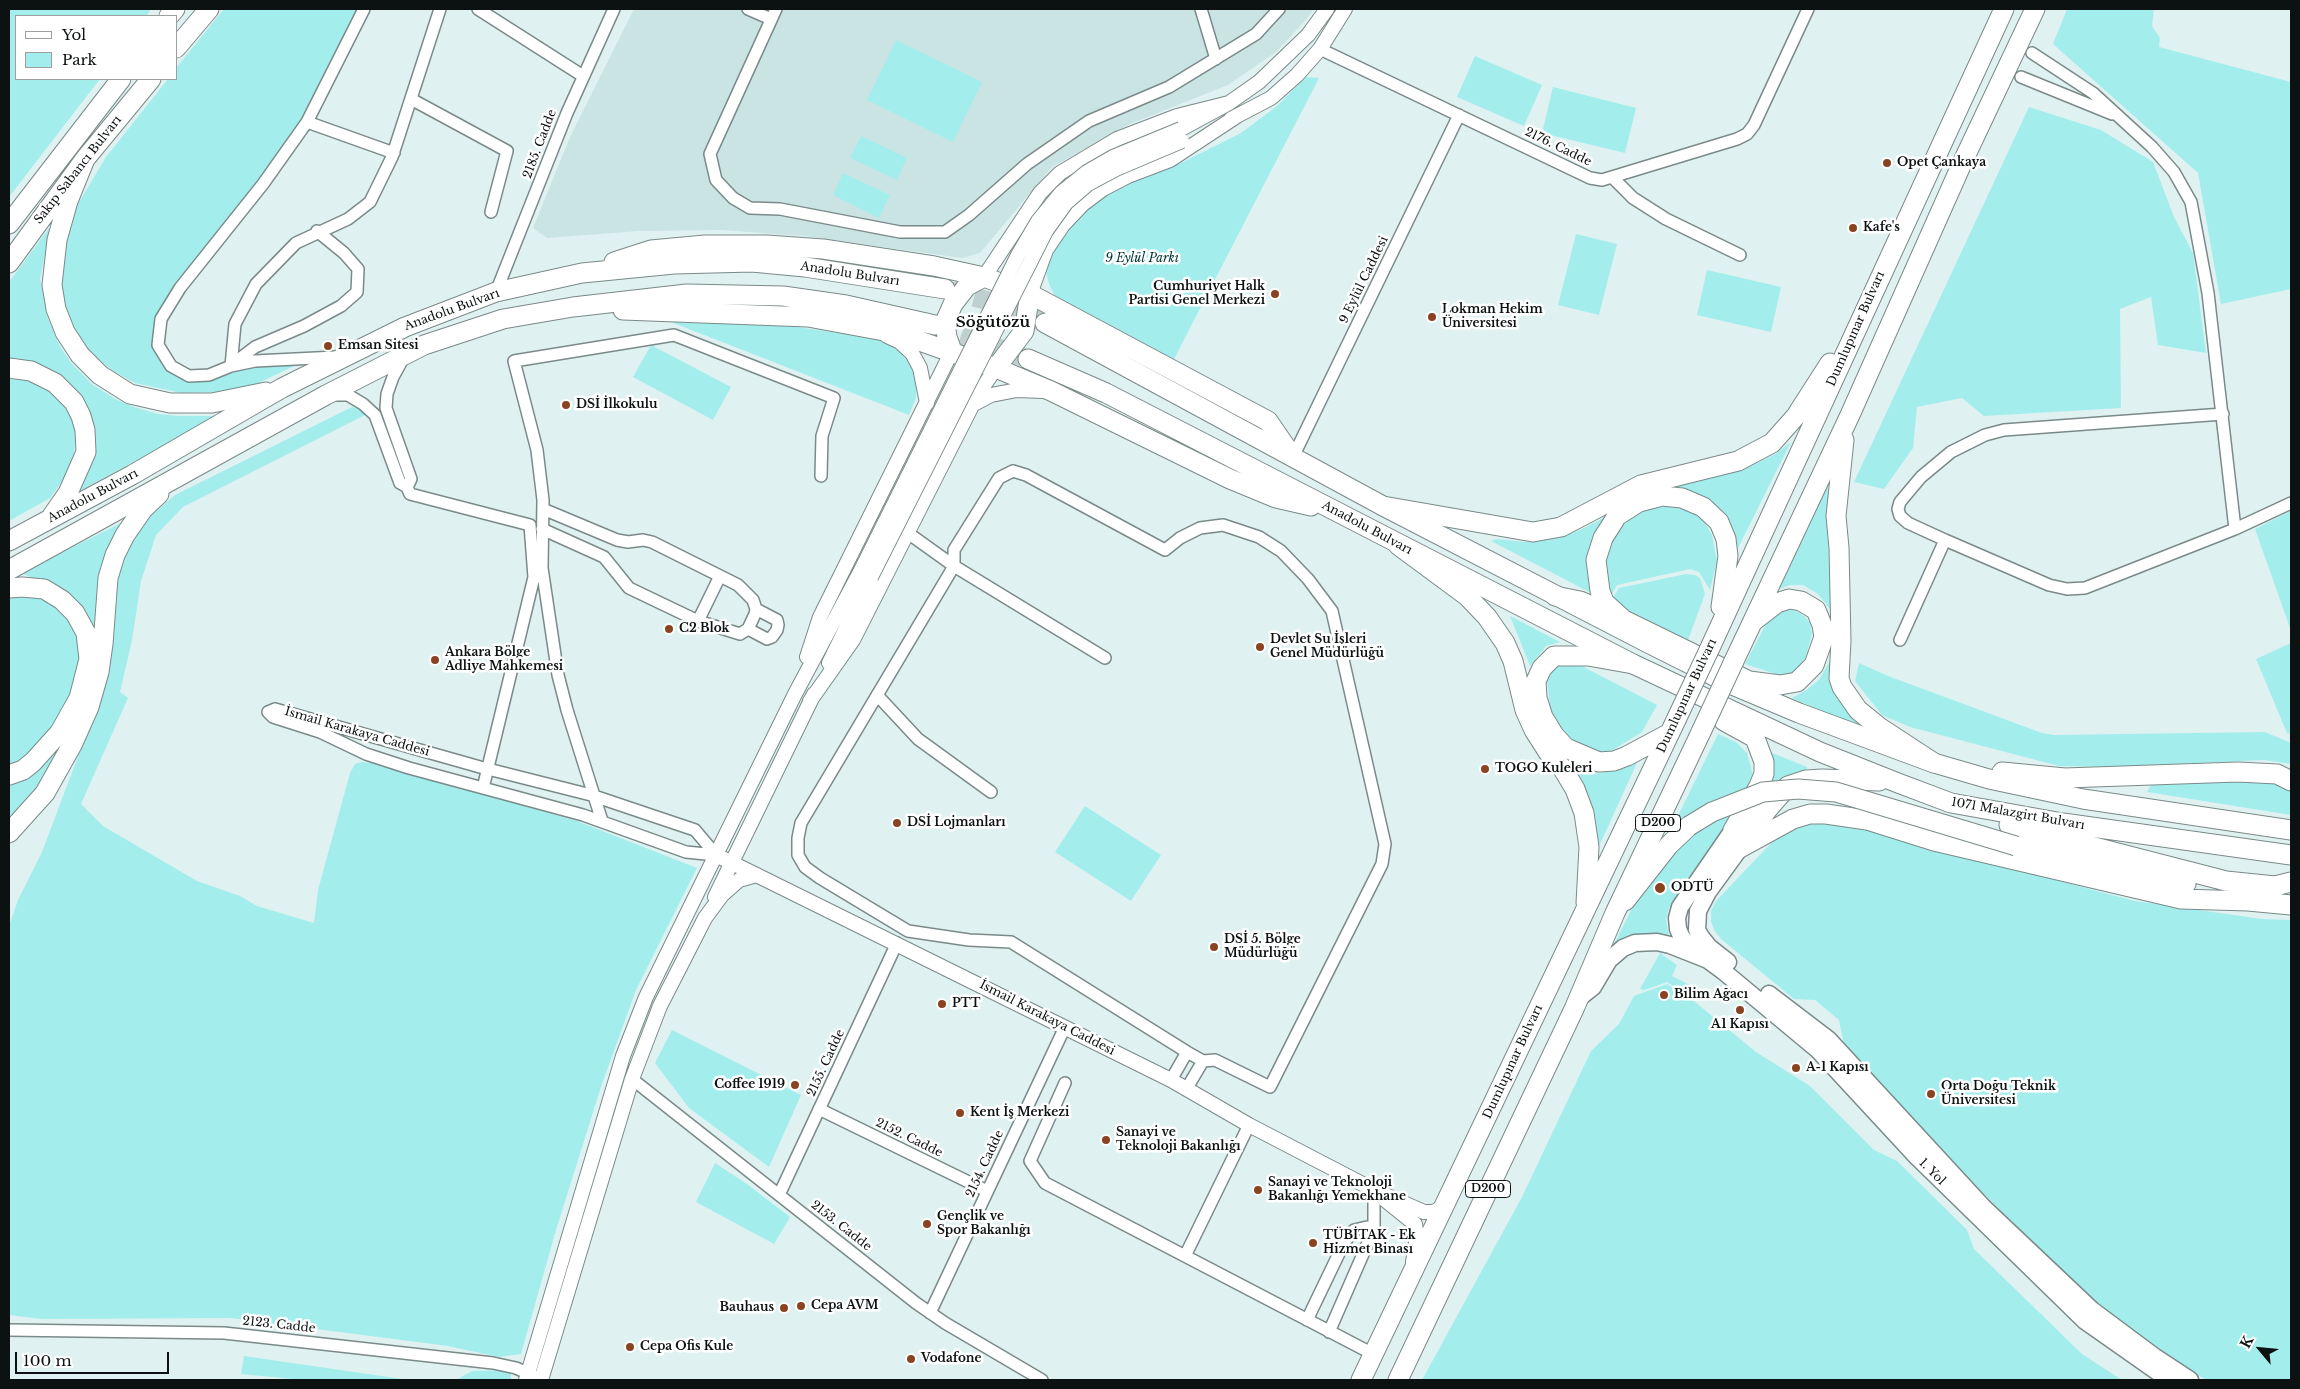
<!DOCTYPE html>
<html>
<head>
<meta charset="utf-8">
<style>
  body { margin:0 }
  #map { position:relative; width:2300px; height:1389px; overflow:hidden; background:#e0f1f1; font-family:"Libre Baskerville",serif }
  canvas { display:block }
  .frame { position:absolute; inset:0; border:10px solid #0c1111; pointer-events:none }
  .legend { position:absolute; left:15px; top:15px; width:162px; height:65px; box-sizing:border-box; background:#fff; border:1px solid #9ea0a0; margin:0; padding:6px 9px; list-style:none; font-size:15px; color:#0c1111 }
  .legend li { display:flex; align-items:center; gap:10px; height:25px }
  .legend b { width:25px; border:1px solid #9ea0a0 }
  .north { position:absolute; left:2235px; top:1324px; width:50px; height:50px; -webkit-text-stroke:4px #fff; paint-order:stroke; rotate:298deg; font-size:14px; font-weight:700; line-height:20px; text-align:center; color:#0c1111 }
  .north::after { content:''; display:block; margin:auto; width:18px; height:22px; background:#0c1111; clip-path:polygon(50% 0,100% 100%,50% 72%,0 100%) }
  .scale { position:absolute; left:15px; top:1352px; width:154px; height:22px; box-sizing:border-box; border:2px solid #0c1111; border-top:0; padding-left:6px; font-size:15px; line-height:18px; white-space:nowrap; color:#0c1111; -webkit-text-stroke:4px #fff; paint-order:stroke }
</style>
</head>
<body>
<div id="map">
<canvas width="2300" height="1389"></canvas>
<div class="frame"></div>
<ul class="legend">
<li><b style="height:6px;background:#fff"></b>Yol</li>
<li><b style="height:14px;background:#a3eeed"></b>Park</li>
</ul>
<div class="north">K</div>
<div class="scale">100 m</div>
</div>
<script>
const c = document.querySelector('canvas').getContext('2d');
c.lineJoin = 'round';
function fillPath(path, color) { c.fillStyle = color; c.fill(path, 'evenodd'); }
const shape = rows => new Path2D(rows.map(r => 'M' + r).join(''));
function trace(path, color, width, dash) { c.strokeStyle = color; c.lineWidth = width; c.lineCap = dash ? 'butt' : 'round'; c.setLineDash(dash || []); c.stroke(path); }
function label(font, color, halo, rows, align = 'center') {
  c.font = font + ' "Libre Baskerville",serif'; c.lineWidth = 5; c.setLineDash([]); c.textBaseline = 'middle'; c.strokeStyle = halo; c.fillStyle = color; for (const [text, x, y, turn = 0] of rows) {
    c.save(); c.translate(x, y); c.rotate((+turn || 0) * Math.PI / 180); c.textAlign = isNaN(turn) ? turn : align; if (halo) c.strokeText(text, 0, 0); c.fillText(text, 0, 0); c.restore();
  }
}
fillPath(shape([
  [634,9,1314,9,1304,22,1276,52,1228,85,1130,124,1052,167,980,253,962,258,804,236,722,230,639,231,547,238,533,228,570,137]
]), '#cae4e4');
fillPath(shape([
  [9,9,151,9,146,16,16,16,16,79,100,79,9,197],
  [224,9,359,9,307,114,158,315,155,345,162,365,176,377,198,381,269,363,294,366,248,388,223,392,182,393,135,383,113,371,89,352,75,333,65,307,61,283,60,251,73,212,106,157,168,79,176,79,176,68],
  [2067,9,2154,9,2152,26,2160,38,2159,47,2291,82,2291,289,2221,304,2198,173,2053,44],
  [896,40,982,82,953,142,867,100],
  [1475,56,1542,85,1524,126,1457,97],
  [1306,77,1319,78,1174,359,1055,296,1049,284,1046,272,1051,255,1077,219,1100,197,1138,179,1179,164,1241,133,1277,106],
  [1553,87,1636,108,1625,153,1542,133],
  [2029,107,2101,130,2153,162,2174,217,2193,253,2206,353,2158,345,2151,297,2120,309,2121,408,1984,416,1962,398,1917,407,1913,448,1884,489,1854,482],
  [861,136,907,158,897,180,850,158],
  [843,173,890,195,879,218,833,195],
  [50,227,40,279,47,316,59,345,72,364,92,384,115,399,134,407,158,414,179,416,218,416,78,492,86,406,9,362,9,282],
  [1576,234,1617,244,1599,315,1558,305],
  [1707,270,1781,287,1771,332,1697,315],
  [671,322,784,325,872,338,889,344,901,353,911,366,916,381,916,398,909,415],
  [651,345,731,387,713,420,633,377],
  [9,379,24,380,41,384,54,394,70,411,76,429,74,455,63,480,50,498,9,521],
  [352,407,361,409,367,414,183,507,156,535,141,581,132,640,120,692,128,698,81,804,103,826,197,881,240,896,257,906,314,923,318,890,350,773,355,764,362,762,372,763,577,821,697,868,636,990,601,1087,556,1230,521,1354,499,1357,448,1346,231,1318,42,1319,9,1315,9,926,18,900,42,852,100,698,114,622,120,565,144,522,175,495],
  [1791,442,1738,548,1732,531,1707,501,1697,494,1666,488,1757,463,1775,454],
  [1828,478,1829,579,1833,613,1818,594,1803,585,1790,585,1772,592],
  [1680,504,1702,518,1712,535,1717,561,1710,590,1699,572,1690,569,1617,585,1610,598,1604,554,1610,539,1638,511,1651,506],
  [2291,511,2291,631,2255,529],
  [1605,517,1591,544,1589,570,1593,594,1491,541,1497,539,1524,542,1562,537,1582,529],
  [121,523,105,563,91,680,59,760,9,824,9,780,49,754,93,646,53,587,21,573],
  [1686,574,1695,575,1700,578,1705,594,1688,640,1615,604,1613,597,1619,588],
  [25,591,58,601,74,623,83,648,69,706,32,755,9,766,9,596],
  [1788,609,1798,612,1805,617,1810,623,1812,634,1806,657,1797,669,1791,675,1782,676,1745,664,1768,620,1779,611],
  [1510,616,1560,642,1546,646,1530,666],
  [2291,643,2291,734,2287,733,2256,659],
  [1833,655,1875,735,1792,698,1805,691,1819,680],
  [1576,663,1657,705,1642,732,1611,751,1598,754,1574,742,1564,733,1550,708,1547,680,1554,668,1559,665],
  [1859,663,1888,676,2042,733,2054,735,2265,732,2291,743,2291,764,2264,760,2108,767,2059,766,1910,727,1882,715,1855,681],
  [1718,734,1736,742,1747,753,1753,775,1748,788,1684,819,1672,828],
  [1770,752,1807,767,1806,775,1733,843],
  [1637,763,1594,857,1590,802,1572,766,1594,774,1622,769],
  [2230,780,2276,784,2291,789,2291,815,2147,792,2151,785],
  [1744,799,1669,908,1666,919,1669,937,1611,950,1660,853],
  [1085,806,1161,855,1131,901,1055,852],
  [1813,823,1829,823,1862,829,2135,901,2262,919,2291,920,2291,1380,2206,1380,2131,1332,2051,1260,1979,1189,1844,1045,1839,1020,1815,1000,1794,999,1721,939,1714,930,1711,921,1711,911,1716,901,1774,840,1797,827],
  [1660,953,1677,965,1672,976,1690,985,1682,992,1667,982,1644,990,1640,989],
  [1667,984,1695,1002,1756,1052,1810,1086,1874,1150,1897,1161,1967,1230,1974,1249,2082,1354,2122,1380,1422,1380,1522,1197,1591,1051,1619,1024,1634,996],
  [672,1030,801,1095,769,1167,689,1108,655,1063],
  [715,1163,747,1184,790,1217,774,1244,696,1202],
  [244,1356,409,1380,303,1380,241,1374],
  [511,1370,511,1380,456,1380,472,1371]
]), '#a3eeed');
trace(shape([
  [947,290,1000,304,1045,323],
  [935,325,1023,357]
]), '#c0cfcf', 19, [19, 9]);
const minor = shape([
  [478,9,583,76],
  [748,9,771,19],
  [776,9,710,154,716,180,733,198,750,208,780,209,900,232,945,232,969,215,1027,164,1089,121,1169,87,1256,34,1279,9],
  [1201,9,1216,59],
  [1320,49,1590,178,1602,180,1737,139,1747,134,1754,125,1808,9],
  [2032,53,2093,93,2152,147,2174,172,2191,202,2208,293,2235,529],
  [2021,77,2112,114],
  [411,99,507,151,491,212],
  [307,122,394,153],
  [1613,178,1633,198,1666,219,1740,255],
  [496,292,567,113,614,9],
  [405,355,393,377,387,394,386,408,411,479,407,487],
  [336,357,255,361,231,366,209,375,189,376,171,366,158,345,161,319,180,288,263,184,307,122,364,9],
  [234,363,255,347,304,326,341,306,357,292,358,269,344,253,317,231],
  [231,366,235,324,256,284,296,243,348,219,370,202,392,157,440,9],
  [332,395,348,395,363,404,375,415,400,483,407,487,410,494,530,525,534,577,483,788],
  [2223,414,2004,430,1985,435,1951,452,1921,477,1900,502,1898,509,1900,516,1908,523,1945,540,2049,585,2067,589,2085,588,2235,529,2291,503],
  [1293,457,1459,115],
  [1013,471,1026,475,1165,550,1180,538,1200,528,1223,525,1259,537,1281,551,1308,579,1332,611,1385,844,1382,864,1270,1087,1215,1060,1203,1061,1187,1052,1011,942,969,940,908,931,820,878,805,867,798,855,798,838,801,823,954,566,954,550,999,478,1013,471],
  [542,529,604,557,629,588,698,621,740,634,748,629,755,614,756,609,753,600,738,585,652,542,643,540,628,542,617,540,543,509],
  [908,533,954,566,1105,658],
  [698,621,720,576],
  [748,629,767,639,772,637,777,630,778,625,777,620,756,609],
  [1900,640,1945,540],
  [877,695,918,739,991,792],
  [275,709,480,767,591,795,695,830,716,855,686,852,583,815,409,768,366,754,320,732,273,717,268,712,275,709],
  [602,821,567,710,558,675,542,568,543,500,537,450,514,361,674,335,834,398,822,436,821,476],
  [632,1079,916,1303,945,1323,1042,1380],
  [1171,1080,1187,1052],
  [1065,1083,1030,1161,1045,1183,1373,1354],
  [1187,1088,1203,1061],
  [819,1109,987,1191],
  [779,1195,897,943],
  [1185,1256,1249,1125],
  [930,1313,1065,1027],
  [1307,1320,1344,1243,1354,1230,1367,1227,1374,1229,1374,1190],
  [9,1330,224,1333,493,1363,516,1368,536,1377],
  [1329,1332,1374,1229]
]);
const tertiary = shape([
  [1231,119,1271,98,1297,75,1320,49,1345,9],
  [1181,129,1229,103,1259,82,1308,35,1327,9],
  [984,277,1040,193,1060,173,1117,139,1177,116,1229,103],
  [1030,294,1046,250,1063,225,1083,204,1103,189,1128,176,1170,160,1237,116],
  [887,336,900,342,912,353,920,368,927,403],
  [972,405,991,395,1017,390,1043,391],
  [807,657,820,617,952,351],
  [829,663,871,577],
  [810,701,853,640,978,394,996,368],
  [716,855,1171,1080,1249,1125,1374,1190,1424,1212,1433,1212,1442,1208,1444,1204],
  [715,897,814,694],
  [1384,1199,1415,1224,1417,1236,1413,1262],
  [526,1380,623,1056,646,997,795,694,860,572],
  [541,1380,632,1079,660,1006,705,918,722,895,739,880,757,875]
]);
const secondary = shape([
  [1696,952,1682,938,1678,929,1677,918,1680,907,1733,830],
  [1728,962,1709,947,1701,937,1697,930,1698,911,1708,892,1740,848],
  [1769,994,1828,1039,1983,1207,2092,1310,2155,1357,2190,1380],
  [1579,998,1593,987,1609,960,1623,948,1635,943,1657,942,1670,945,1708,960,1723,971,1818,1050,1917,1157,2085,1321,2169,1380]
]);
const primary = shape([
  [169,16,175,9],
  [176,48,209,9],
  [85,159,68,201,57,240,52,285,56,309,65,332,80,355,100,375,130,394,170,403,212,403,266,392],
  [9,224,121,79],
  [614,262,651,250,705,245,767,245,823,249,934,266,984,277,1030,294,1268,421,1290,453],
  [9,263,85,159,151,79],
  [623,310,808,317,900,334,996,368,1051,391,1230,479,1276,498,1311,506],
  [1045,323,1383,506,1648,643,1730,684,1799,713,1934,763,1989,779,2083,799,2291,830],
  [952,351,947,337,945,322,953,304,967,286,984,277],
  [1028,359,1106,393,1633,664,1820,752,1898,783,1951,803,2063,823,2291,855],
  [9,368,31,371,55,383,74,402,81,416,85,430,86,452,68,493,52,516],
  [996,368,1024,331,1030,294],
  [9,541,132,475,282,388,405,327,496,292,582,273,674,264,752,262,805,267,945,289],
  [9,570,326,395,424,345,503,319,573,307,687,294,783,296,846,305,935,325],
  [9,588,22,587,44,589,62,600,75,613,86,633,89,659,79,698,60,732,33,762,23,770,9,775],
  [1724,721,1755,738,1764,762,1764,774,1759,786,1733,830],
  [2002,772,2065,778,2238,772,2277,774,2291,781],
  [2009,825,2226,881,2275,886,2291,882],
  [9,833,45,793,73,743,89,707,99,672,103,644,108,578,115,555,125,535,143,509,159,494],
  [1744,843,1767,810,1788,786,1806,780,1822,779,1879,781],
  [2016,846,2186,884],
  [1740,848,1793,819,1810,814,1826,814,1867,820,1934,841,2181,899,2248,901,2291,905],
  [1625,901,1669,845,1689,826]
]);
const trunk = shape([
  [1844,440,1836,516,1839,548,1841,641,1839,678,1842,687,1858,710,1879,727,1934,763],
  [1383,506,1533,532,1561,527,1641,485,1738,461,1772,443,1796,416,1830,363],
  [1398,545,1467,596,1487,617,1505,643,1513,661,1525,710,1534,730,1548,752,1563,769,1575,789,1584,813,1589,847,1586,903],
  [1555,596,1580,601,1624,620,1749,681,1767,699],
  [1624,620,1604,602,1600,591,1596,560,1603,538,1617,516,1639,502,1662,496,1682,498,1703,507,1719,522,1726,539,1728,556,1721,607],
  [1709,650,2004,9],
  [1734,661,1850,415,1964,159,2035,9],
  [1633,664,1588,656,1554,656,1542,668,1536,681,1537,698,1543,717,1554,735,1566,748,1599,762,1614,761,1627,756,1670,733],
  [1749,681,1780,685,1797,682,1814,665,1824,637,1822,625,1816,610,1801,601,1789,599,1777,603,1755,620],
  [1361,1380,1676,720],
  [1398,1380,1574,1009,1615,913,1701,732]
]);
trace(minor, '#7a8a89', 14);
trace(tertiary, '#7a8a89', 16);
trace(secondary, '#7a8a89', 19);
trace(primary, '#7a8a89', 21);
trace(trunk, '#7a8a89', 21);
trace(minor, '#fff', 11);
trace(tertiary, '#fff', 14);
trace(secondary, '#fff', 16);
trace(primary, '#fff', 19);
trace(trunk, '#fff', 19);
const tertiaryBridge = shape([
  [860,572,1018,255,1038,221,1061,193,1087,172,1113,157,1181,129],
  [871,577,1046,231,1066,203,1088,184,1116,169,1182,141]
]);
const primaryBridge = shape([
  [1689,826,1712,812,1763,792,1798,789,1836,792,2016,846]
]);
const trunkBridge = shape([
  [1676,720,1709,650],
  [1701,732,1734,661]
]);
trace(tertiaryBridge, '#7a8a89', 16, []);
trace(primaryBridge, '#7a8a89', 21, []);
trace(trunkBridge, '#7a8a89', 21, []);
trace(tertiaryBridge, '#fff', 14);
trace(primaryBridge, '#fff', 19);
trace(trunkBridge, '#fff', 19);
for (const [x, y, r, color] of [
  [1887,163,5,"#8a4320"],
  [1853,228,5,"#8a4320"],
  [1275,294,5,"#8a4320"],
  [1432,317,5,"#8a4320"],
  [328,346,5,"#8a4320"],
  [566,405,5,"#8a4320"],
  [669,629,5,"#8a4320"],
  [1260,647,5,"#8a4320"],
  [435,660,5,"#8a4320"],
  [1485,769,5,"#8a4320"],
  [897,823,5,"#8a4320"],
  [1660,888,6,"#8a4320"],
  [1214,947,5,"#8a4320"],
  [1664,995,5,"#8a4320"],
  [942,1004,5,"#8a4320"],
  [1740,1010,5,"#8a4320"],
  [1796,1068,5,"#8a4320"],
  [795,1085,5,"#8a4320"],
  [1931,1094,5,"#8a4320"],
  [960,1113,5,"#8a4320"],
  [1106,1140,5,"#8a4320"],
  [1258,1190,5,"#8a4320"],
  [927,1224,5,"#8a4320"],
  [1313,1243,5,"#8a4320"],
  [801,1306,5,"#8a4320"],
  [784,1308,5,"#8a4320"],
  [630,1347,5,"#8a4320"],
  [911,1359,5,"#8a4320"]
]) { const dot = new Path2D(); dot.arc(x, y, r, 0, 2 * Math.PI); c.fillStyle = color; c.fill(dot); trace(dot, '#fff', 2); }
for (const [x, y, w] of [
  [1658,823,45],
  [1488,1189,45]
]) { const box = new Path2D(); box.roundRect(x - w / 2, y - 8.5, w, 17, 4); c.fillStyle = '#fff'; c.fill(box); trace(box, '#0c1111', 1); }
label('bold 11px', '#0c1111', null, [
  ["D200",1658,823],
  ["D200",1488,1189]
]);
label('12px', '#0c1111', '#fff', [
  ["2185. Cadde",540,144,-69],
  ["2176. Cadde",1558,147,26],
  ["Sakıp Sabancı Bulvarı",78,170,-52],
  ["Anadolu Bulvarı",850,274,9],
  ["9 Eylül Caddesi",1364,280,-64],
  ["Anadolu Bulvarı",452,310,-20],
  ["Dumlupınar Bulvarı",1856,329,-66],
  ["Anadolu Bulvarı",93,496,-28],
  ["Anadolu Bulvarı",1367,528,28],
  ["Dumlupınar Bulvarı",1687,696,-65],
  ["İsmail Karakaya Caddesi",357,732,16],
  ["1071 Malazgirt Bulvarı",2018,814,10],
  ["İsmail Karakaya Caddesi",1047,1018,27],
  ["Dumlupınar Bulvarı",1513,1062,-65],
  ["2155. Cadde",826,1063,-65],
  ["2152. Cadde",909,1138,26],
  ["2154. Cadde",985,1164,-65],
  ["1. Yol",1932,1172,45],
  ["2153. Cadde",841,1226,38],
  ["2123. Cadde",279,1325,6]
]);
label('bold 12px', '#0c1111', '#fff', [
  ["Opet Çankaya",1897,163],
  ["Kafe's",1863,228],
  ["Cumhuriyet Halk",1265,287,"right"],
  ["Partisi Genel Merkezi",1265,301,"right"],
  ["Lokman Hekim",1442,310],
  ["Üniversitesi",1442,324],
  ["Emsan Sitesi",338,346],
  ["DSİ İlkokulu",576,405],
  ["C2 Blok",679,629],
  ["Devlet Su İşleri",1270,640],
  ["Genel Müdürlüğü",1270,654],
  ["Ankara Bölge",445,653],
  ["Adliye Mahkemesi",445,667],
  ["TOGO Kuleleri",1495,769],
  ["DSİ Lojmanları",907,823],
  ["ODTÜ",1671,888],
  ["DSİ 5. Bölge",1224,940],
  ["Müdürlüğü",1224,954],
  ["Bilim Ağacı",1674,995],
  ["PTT",952,1004],
  ["A1 Kapısı",1740,1025,"center"],
  ["A-1 Kapısı",1806,1068],
  ["Coffee 1919",785,1085,"right"],
  ["Orta Doğu Teknik",1941,1087],
  ["Üniversitesi",1941,1101],
  ["Kent İş Merkezi",970,1113],
  ["Sanayi ve",1116,1133],
  ["Teknoloji Bakanlığı",1116,1147],
  ["Sanayi ve Teknoloji",1268,1183],
  ["Bakanlığı Yemekhane",1268,1197],
  ["Gençlik ve",937,1217],
  ["Spor Bakanlığı",937,1231],
  ["TÜBİTAK - Ek",1323,1236],
  ["Hizmet Binası",1323,1250],
  ["Cepa AVM",811,1306],
  ["Bauhaus",774,1308,"right"],
  ["Cepa Ofis Kule",640,1347],
  ["Vodafone",921,1359]
], 'left');
label('italic 12px', '#033', '#fff', [
  ["9 Eylül Parkı",1142,259]
]);
label('bold 15px', '#0c1111', '#fff', [
  ["Söğütözü",993,323]
]);
</script>
</body>
</html>
